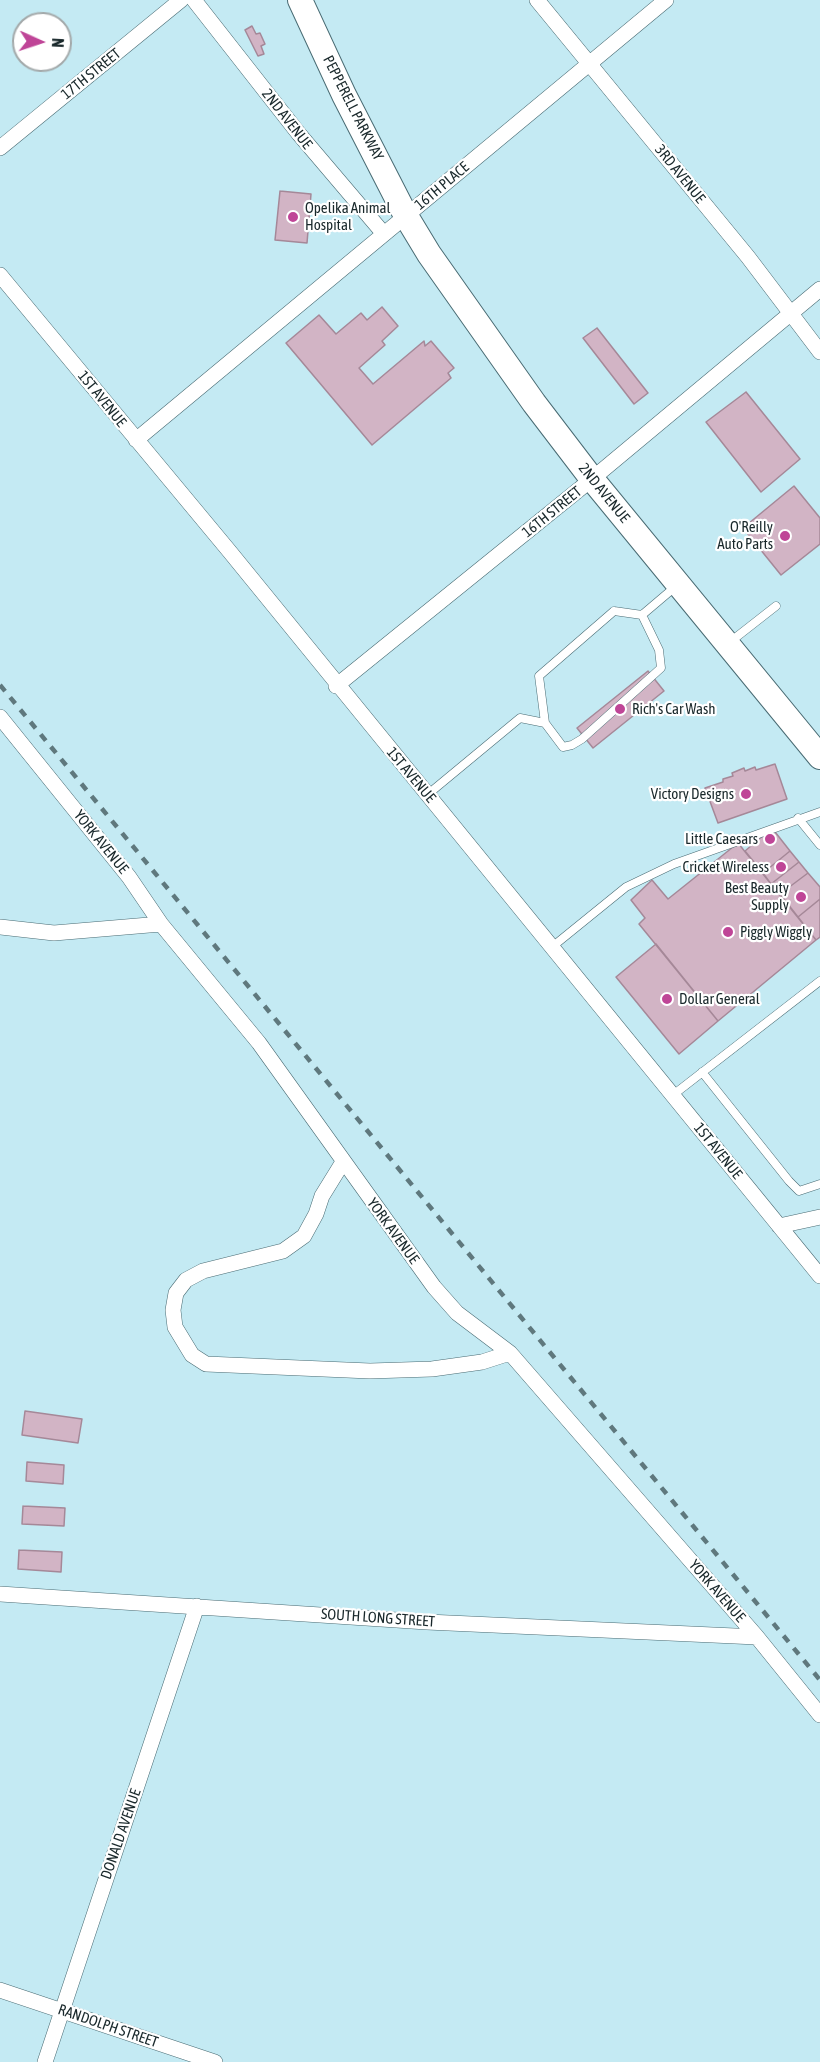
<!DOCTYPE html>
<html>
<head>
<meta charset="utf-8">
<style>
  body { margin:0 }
  #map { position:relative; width:820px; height:2062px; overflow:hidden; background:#c4eaf3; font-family:"Asap Condensed",sans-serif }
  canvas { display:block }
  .north { position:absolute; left:12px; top:12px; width:60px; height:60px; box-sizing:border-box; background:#fff; border:2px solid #a3a9aa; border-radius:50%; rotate:93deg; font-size:16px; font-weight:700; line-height:24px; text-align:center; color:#19282b }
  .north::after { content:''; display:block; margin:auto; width:21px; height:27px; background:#bf4597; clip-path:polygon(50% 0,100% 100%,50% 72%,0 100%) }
</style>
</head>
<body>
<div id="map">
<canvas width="820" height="2062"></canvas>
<div class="north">N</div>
</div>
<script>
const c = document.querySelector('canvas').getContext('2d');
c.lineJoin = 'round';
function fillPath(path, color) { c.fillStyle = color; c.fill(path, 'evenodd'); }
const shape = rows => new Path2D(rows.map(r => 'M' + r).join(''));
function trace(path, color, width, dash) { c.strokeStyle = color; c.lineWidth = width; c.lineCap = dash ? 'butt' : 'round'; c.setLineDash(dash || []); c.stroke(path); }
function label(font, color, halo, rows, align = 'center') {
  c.font = font + ' "Asap Condensed",sans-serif'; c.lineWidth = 4.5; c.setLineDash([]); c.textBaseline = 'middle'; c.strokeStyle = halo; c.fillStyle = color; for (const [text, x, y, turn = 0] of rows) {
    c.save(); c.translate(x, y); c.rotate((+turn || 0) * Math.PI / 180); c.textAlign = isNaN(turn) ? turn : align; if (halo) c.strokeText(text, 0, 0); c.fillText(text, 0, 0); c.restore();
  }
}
const building = shape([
  [252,26,256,34,260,33,265,44,261,46,264,54,258,56,245,30,252,26],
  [280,191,311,194,307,243,275,240,280,191],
  [382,307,398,326,382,341,385,345,359,368,373,384,424,341,425,346,431,341,454,368,448,373,451,378,372,445,286,343,319,315,336,334,361,313,367,320,382,307],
  [597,328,648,393,634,404,583,338,597,328],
  [746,392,800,459,761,492,706,422,746,392],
  [794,486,820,518,820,544,781,575,743,528,794,486],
  [648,671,664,691,593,748,577,728,648,671],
  [775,764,787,799,718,823,705,788,723,782,723,779,733,776,732,773,744,768,745,771,755,767,756,770,775,764],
  [772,828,790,851,763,873,745,851,772,828],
  [738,843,816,940,718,1021,639,924,645,918,631,900,652,880,668,899,738,843],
  [790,851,799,862,771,884,763,873,790,851],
  [799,862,808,873,780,894,771,884,799,862],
  [808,873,820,887,820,899,798,917,780,894,808,873],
  [820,899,820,937,816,940,798,917,820,899],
  [656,944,718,1021,679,1054,616,977,656,944],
  [25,1411,82,1419,78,1443,22,1435,25,1411],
  [27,1462,64,1465,63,1484,26,1481,27,1462],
  [23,1506,65,1508,64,1526,22,1524,23,1506],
  [19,1550,62,1552,61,1572,18,1569,19,1550]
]);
fillPath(building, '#d2b4c5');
trace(building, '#a58898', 1.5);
const lane = shape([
  [614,611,642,615,659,650,661,668,582,739,572,745,563,747,545,723,539,676,614,611],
  [642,615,675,587],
  [730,642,776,606],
  [427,795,520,718,545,723],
  [798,818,820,845],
  [552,947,626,887,674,864,820,812],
  [702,1072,789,1181,799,1191,820,1184],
  [673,1095,820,981]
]);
const street = shape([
  [194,0,299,134,384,234],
  [537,0,748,257,820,352],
  [0,148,181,0],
  [0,275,230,552,820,1276],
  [136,440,666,0],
  [336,686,592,479,820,289],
  [0,717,129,877,161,924,259,1043,434,1287,457,1313,510,1353,757,1637,820,1715],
  [0,927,54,933,161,924],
  [343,1162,322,1196,316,1214,304,1236,283,1251,203,1271,186,1280,176,1293,173,1310,175,1327,192,1355,206,1364,370,1371,432,1369,482,1362,510,1353],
  [779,1226,820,1217],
  [0,1594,427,1622,757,1637],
  [0,1990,215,2062],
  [45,2062,197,1606]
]);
const primary = shape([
  [300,0,344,95,406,216,429,254,534,403,592,479,820,757]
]);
trace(lane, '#496b73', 9);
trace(street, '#496b73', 16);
trace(primary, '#496b73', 26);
trace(lane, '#fff', 8);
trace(street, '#fff', 15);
trace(primary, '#fff', 24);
trace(shape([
  [0,685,820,1680]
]), '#5f787d', 4.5, [8, 8]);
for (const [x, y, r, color] of [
  [293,217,6,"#bf4597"],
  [785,536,6,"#bf4597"],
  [620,709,6,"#bf4597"],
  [746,794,6,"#bf4597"],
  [770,839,6,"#bf4597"],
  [781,867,6,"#bf4597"],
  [801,897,6,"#bf4597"],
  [728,932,6,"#bf4597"],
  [667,999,6,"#bf4597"]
]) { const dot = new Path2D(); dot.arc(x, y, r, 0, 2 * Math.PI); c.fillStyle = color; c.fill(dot); trace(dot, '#fff', 2); }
label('15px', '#19282b', '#fff', [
  ["17TH STREET",91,74,-39],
  ["PEPPERELL PARKWAY",353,108,63],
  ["2ND AVENUE",287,119,52],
  ["3RD AVENUE",680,174,51],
  ["16TH PLACE",442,186,-40],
  ["1ST AVENUE",102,399,51],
  ["2ND AVENUE",604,493,51],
  ["16TH STREET",552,512,-39],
  ["1ST AVENUE",411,775,50],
  ["YORK AVENUE",101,842,51],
  ["1ST AVENUE",718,1151,51],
  ["YORK AVENUE",393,1231,54],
  ["YORK AVENUE",717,1591,49],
  ["SOUTH LONG STREET",378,1618,4],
  ["DONALD AVENUE",121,1834,-71],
  ["RANDOLPH STREET",108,2026,19]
]);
label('15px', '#19282b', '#fff', [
  ["Opelika Animal",305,208,"left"],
  ["Hospital",305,225,"left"],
  ["O'Reilly",773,527],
  ["Auto Parts",773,544],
  ["Rich's Car Wash",632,709,"left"],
  ["Victory Designs",734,794],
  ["Little Caesars",758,839],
  ["Cricket Wireless",769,867],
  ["Best Beauty",789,888],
  ["Supply",789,905],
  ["Piggly Wiggly",740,932,"left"],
  ["Dollar General",679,999,"left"]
], 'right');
</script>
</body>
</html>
